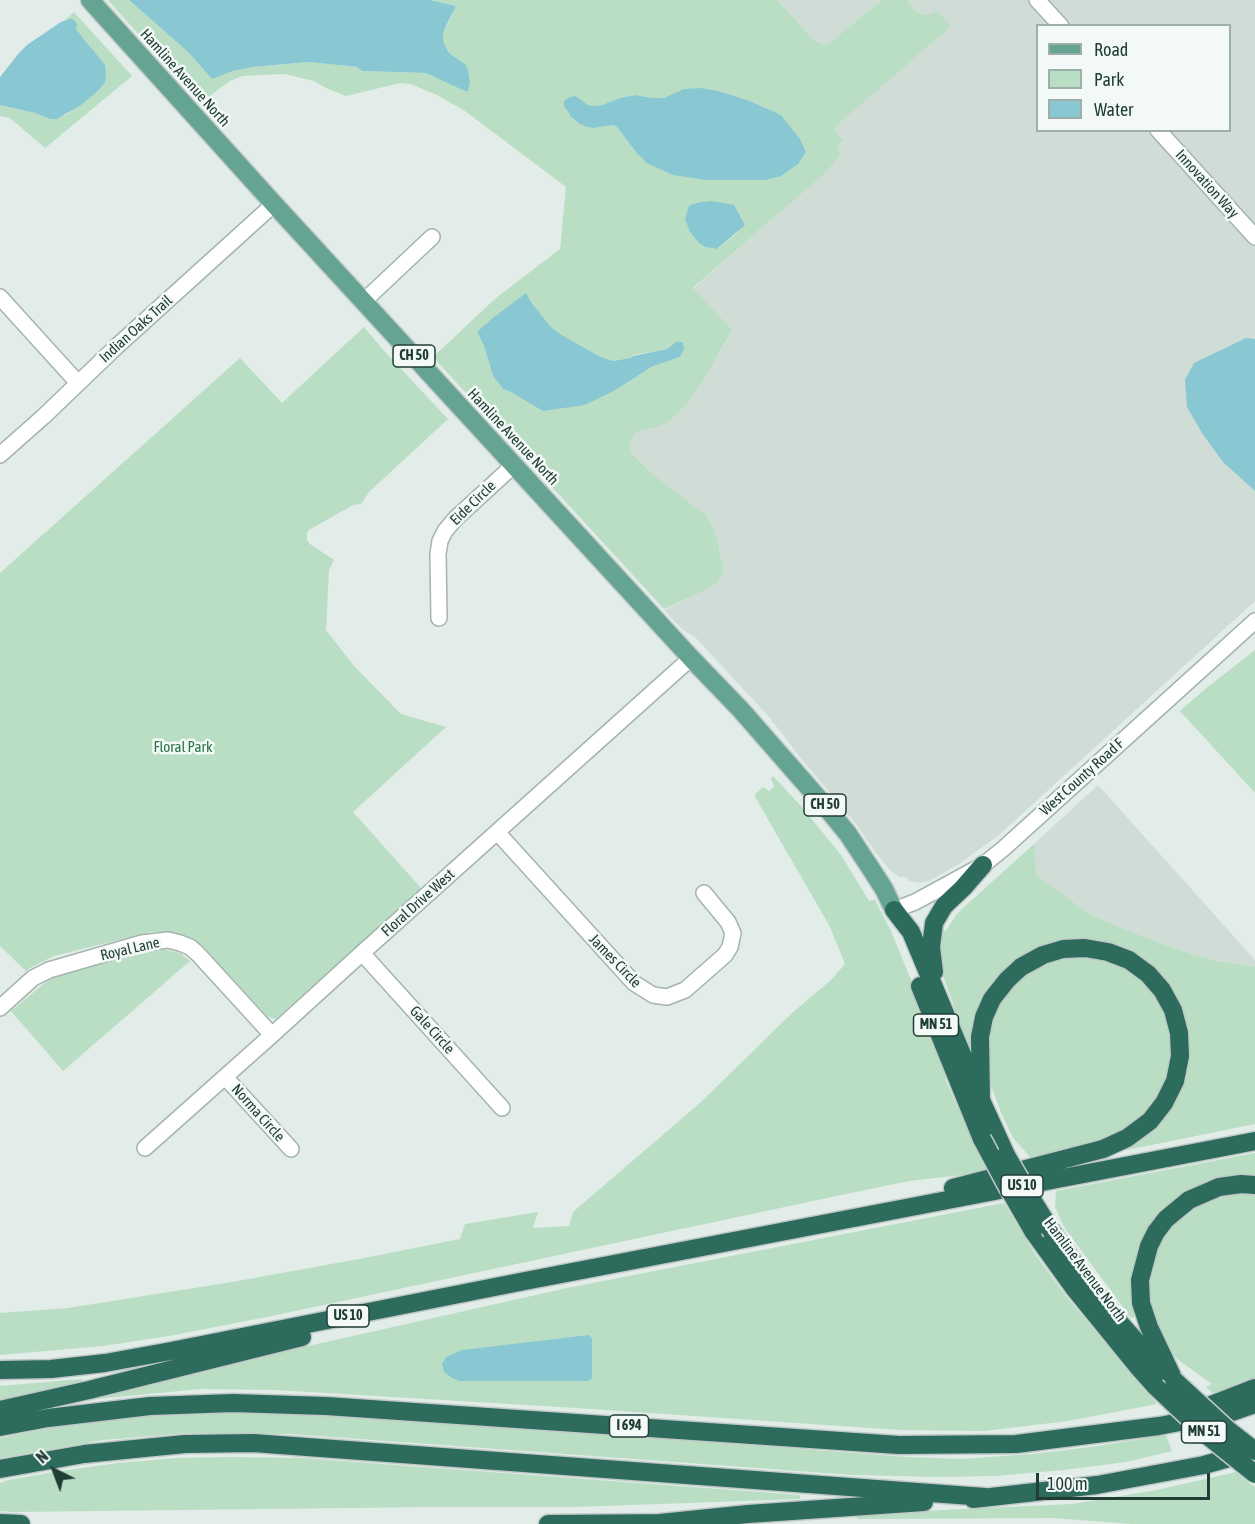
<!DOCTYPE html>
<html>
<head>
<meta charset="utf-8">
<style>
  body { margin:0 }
  #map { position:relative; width:1255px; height:1524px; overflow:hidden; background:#e2ece8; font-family:"Asap Condensed",sans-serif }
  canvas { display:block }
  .legend { position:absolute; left:1036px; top:24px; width:195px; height:108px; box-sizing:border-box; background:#f2f9f6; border:2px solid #9eaea9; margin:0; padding:8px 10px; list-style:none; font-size:18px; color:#213e36 }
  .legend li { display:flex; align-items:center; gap:12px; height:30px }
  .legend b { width:30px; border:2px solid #9eaea9 }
  .north { position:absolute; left:24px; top:1440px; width:60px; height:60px; -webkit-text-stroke:4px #f2f9f6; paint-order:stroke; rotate:318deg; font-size:16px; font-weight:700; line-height:24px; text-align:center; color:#213e36 }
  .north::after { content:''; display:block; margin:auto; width:21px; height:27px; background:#213e36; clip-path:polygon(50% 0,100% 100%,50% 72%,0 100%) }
  .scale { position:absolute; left:1036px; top:1473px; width:174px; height:27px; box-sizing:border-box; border:3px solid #213e36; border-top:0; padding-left:8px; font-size:18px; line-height:21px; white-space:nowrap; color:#213e36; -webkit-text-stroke:4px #f2f9f6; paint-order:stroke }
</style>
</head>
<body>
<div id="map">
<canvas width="1255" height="1524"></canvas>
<ul class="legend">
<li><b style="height:8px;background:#65a392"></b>Road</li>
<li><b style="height:16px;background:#badec4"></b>Park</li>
<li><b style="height:16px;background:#89c8d3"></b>Water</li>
</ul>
<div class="north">N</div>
<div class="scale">100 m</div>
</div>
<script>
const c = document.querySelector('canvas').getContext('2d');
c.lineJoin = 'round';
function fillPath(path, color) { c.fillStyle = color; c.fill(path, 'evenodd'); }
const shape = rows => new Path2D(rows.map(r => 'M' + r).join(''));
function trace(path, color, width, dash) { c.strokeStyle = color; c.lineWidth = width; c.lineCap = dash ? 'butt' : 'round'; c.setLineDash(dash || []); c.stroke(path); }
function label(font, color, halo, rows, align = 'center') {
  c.font = font + ' "Asap Condensed",sans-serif'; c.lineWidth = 5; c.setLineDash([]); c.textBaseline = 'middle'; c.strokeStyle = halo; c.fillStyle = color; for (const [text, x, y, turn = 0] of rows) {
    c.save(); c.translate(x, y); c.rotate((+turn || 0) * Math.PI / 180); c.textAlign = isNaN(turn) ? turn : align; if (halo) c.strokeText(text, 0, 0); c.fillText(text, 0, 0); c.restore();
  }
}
fillPath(shape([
  [777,0,882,0,829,43,823,44,815,41],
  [907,0,1255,0,1255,601,999,835,959,864,931,880,922,883,908,881,908,878,903,876,901,878,891,871,875,852,857,825,800,757,770,718,695,637,683,630,664,610,704,591,724,572,715,530,706,515,650,472,630,452,630,442,634,434,639,431,656,427,667,423,686,405,704,380,732,331,693,289,826,171,841,154,837,146,843,139,835,130,845,118,927,15,921,15,915,10],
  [1038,26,1230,26,1230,130,1038,130],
  [1098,785,1255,960,1255,967,1217,961,1179,950,1154,941,1091,915,1036,875,1035,843]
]), '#d0dcd6');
fillPath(shape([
  [108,0,129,0,188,52,212,79,233,71,253,67,309,62,358,67,362,71,426,73,441,79,465,64,449,53,444,43,443,34,456,6,430,0,777,0,815,41,823,44,829,43,882,0,907,0,915,10,921,15,927,15,937,11,951,26,845,118,835,129,843,140,837,146,841,154,826,172,693,288,732,330,704,380,686,405,667,423,656,427,639,431,634,434,630,442,630,452,650,472,706,515,715,530,724,572,716,583,704,591,664,609,433,357,496,298,560,249,566,187,465,111,437,95,411,84,400,83,346,96,326,88,314,81,285,74,242,76,230,81,200,103],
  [702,88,719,91,750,101,781,115,766,180,706,180,635,151,617,127,613,125,594,128,587,127,580,124,571,117,566,110,576,96,588,105,594,106,602,105,620,98,635,95,653,98,664,98],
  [701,202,738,232,718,249,705,247,692,204],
  [526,294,531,302,551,327,562,336,601,357,613,361,630,358,633,355,667,349,676,342,653,366,614,391,585,405,511,392,503,389,493,376,484,346,477,332],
  [74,12,132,76,45,148,10,118,0,116,0,105,35,113,50,119,66,115,98,91,91,47,76,29,69,19,65,20],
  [364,327,386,353,448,419,369,492,361,504,353,505,309,530,307,533,307,540,310,544,334,560,329,570,326,630,354,666,401,714,446,727,353,812,421,888,277,1018,274,1019,267,1016,203,947,186,937,173,933,151,932,54,956,30,968,26,971,0,946,0,573,240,358,282,403],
  [1255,650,1255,793,1180,711,1204,690],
  [773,776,801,806,841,855,869,901,875,900,891,931,918,997,948,1077,945,1079,986,1170,962,1175,909,1181,846,1194,267,1317,169,1336,103,1346,0,1355,0,1313,68,1308,232,1282,359,1259,460,1239,465,1224,538,1212,533,1228,569,1226,573,1212,700,1103,791,1014,831,980,845,964,829,925,754,795,763,787,769,791,774,786,771,779],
  [1035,843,1036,875,1091,915,1154,941,1179,950,1217,961,1255,967,1255,1124,1127,1150,1126,1145,1159,1118,1180,1014,1112,947,1013,966,972,1052,967,1052,958,1028,954,1006,937,960,941,929,946,931,956,915,963,908],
  [157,950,167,950,180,953,190,961,63,1071,11,1011,53,976],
  [1079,954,1112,960,1145,980,1164,1008,1173,1044,1164,1088,1144,1117,1111,1139,1033,1160,1013,1138,1002,1115,987,1075,984,1059,994,1008,1018,978,1050,960],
  [1255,1153,1255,1178,1213,1181,1196,1186,1168,1205,1146,1230,1137,1315,1131,1318,1064,1227,1055,1207,1056,1191],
  [1255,1191,1255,1382,1215,1395,1206,1387,1212,1384,1177,1359,1169,1350,1150,1314,1148,1263,1171,1221,1216,1194],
  [1004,1203,1035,1254,1066,1296,1157,1404,1068,1421,984,1431,900,1430,576,1408,276,1390,201,1389,86,1400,85,1396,567,1288],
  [81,1379,83,1385,0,1401,0,1386],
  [226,1412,297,1413,427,1421,907,1457,962,1459,1033,1454,1098,1446,1166,1435,1172,1451,1126,1462,1064,1470,996,1476,938,1477,853,1475,291,1434,188,1433,103,1440,0,1458,0,1438,24,1433,75,1424,155,1415],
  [229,1457,301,1458,800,1495,800,1499,575,1507,433,1507,13,1512,0,1511,0,1483,9,1480,54,1472,118,1463,176,1458],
  [1236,1472,1255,1487,1255,1524,1132,1524,1053,1518,857,1519,857,1514,1072,1504,1157,1490]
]), '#badec4');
fillPath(shape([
  [129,0,430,0,456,6,446,26,443,34,444,43,449,53,465,64,468,70,470,83,468,91,465,91,426,73,362,71,357,67,309,62,253,67,233,71,212,79,188,52],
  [69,19,73,19,77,24,76,29,105,65,106,75,105,82,98,91,81,105,57,119,50,119,35,113,0,105,0,77,19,53,27,45,61,22],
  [702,88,719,91,750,101,781,115,800,139,806,152,798,164,781,176,766,180,706,180,673,175,647,163,635,151,617,127,613,125,594,128,587,127,580,124,571,117,564,106,564,101,570,97,576,96,588,105,594,106,602,105,620,98,635,95,653,98,664,98,684,89],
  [711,201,734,205,745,225,717,249,705,247,699,243,690,232,685,219,689,206,692,204,701,202],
  [526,293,531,302,551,327,563,336,601,357,613,361,630,358,633,356,667,349,676,342,683,342,684,349,680,357,653,366,614,391,585,405,543,411,511,392,503,389,493,376,484,346,477,332,494,317],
  [1246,338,1255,339,1255,491,1223,462,1202,433,1187,407,1185,380,1194,363],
  [589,1335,592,1339,592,1379,587,1381,460,1381,452,1378,444,1372,442,1364,446,1357,462,1350]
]), '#89c8d3');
const minor = shape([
  [1037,0,1061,26],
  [1158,130,1255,237],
  [0,297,78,383],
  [364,301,432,237],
  [0,455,43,417,116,347,274,204],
  [439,618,438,554,440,541,445,531,455,519,514,465],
  [497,832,634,983,653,995,667,997,685,990,725,955,730,947,733,933,728,922,704,893],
  [894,910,915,902,983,865,1003,849,1255,621],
  [362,953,502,1108],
  [0,1008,33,978,49,970,142,943,168,940,180,943,190,947,198,954,272,1035],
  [225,1077,291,1149],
  [145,1148,272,1035,362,953,691,658]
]);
const major = shape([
  [90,0,274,204,691,658,741,710,825,806,848,834,873,872,884,889,894,910]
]);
const highway = shape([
  [894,910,911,932,981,1100,1006,1155],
  [934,972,931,947,934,923,944,906,963,888,983,865],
  [920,986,982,1139],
  [953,1188,1103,1149,1127,1138,1150,1121,1164,1103,1175,1081,1180,1056,1179,1033,1173,1010,1162,990,1148,974,1129,960,1108,952,1085,948,1063,949,1043,955,1021,967,1007,980,992,999,984,1017,980,1037,981,1100],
  [1033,1231,1074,1288,1139,1368,1156,1387],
  [1052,1232,1088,1283,1118,1321,1150,1357,1166,1373],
  [0,1370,51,1369,105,1363,171,1351,525,1281,1255,1141],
  [1174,1380,1149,1327,1141,1303,1140,1280,1149,1246,1156,1232,1166,1219,1189,1200,1219,1187,1241,1184,1255,1185],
  [1201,1409,1255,1388],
  [0,1410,89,1390,302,1337],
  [0,1427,48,1418,150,1406,233,1403,326,1406,899,1445,1016,1444,1159,1426,1232,1412,1255,1404],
  [0,1469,84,1454,185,1444,253,1443,985,1497],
  [973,1499,1097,1485,1204,1465,1247,1453],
  [0,1523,21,1524],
  [660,1523,748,1514,924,1502],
  [548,1524,670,1523]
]);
trace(minor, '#a4b4af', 18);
trace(major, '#c1c9c7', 21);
trace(highway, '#c1c9c7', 21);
trace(minor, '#fff', 15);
trace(major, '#65a392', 18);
trace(highway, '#2d6b5d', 18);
const highwayBridge = shape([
  [982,1139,1006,1184,1033,1231],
  [1006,1155,1028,1193,1052,1232],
  [1174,1380,1227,1429,1255,1451],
  [1156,1387,1209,1437,1255,1474]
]);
trace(highwayBridge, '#c1c9c7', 21, []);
trace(highwayBridge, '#2d6b5d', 18);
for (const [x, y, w] of [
  [414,356,42],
  [825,805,42],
  [936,1025,45],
  [1022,1186,42],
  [348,1316,42],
  [629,1426,39],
  [1204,1432,45]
]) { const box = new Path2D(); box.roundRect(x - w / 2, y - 11, w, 22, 4.5); c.fillStyle = '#f2f9f6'; c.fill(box); trace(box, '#213e36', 1.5); }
label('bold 14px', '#213e36', null, [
  ["CH 50",414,356],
  ["CH 50",825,805],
  ["MN 51",936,1025],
  ["US 10",1022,1186],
  ["US 10",348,1316],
  ["I 694",629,1426],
  ["MN 51",1204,1432]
]);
label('15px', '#213e36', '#f2f9f6', [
  ["Hamline Avenue North",185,78,48],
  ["Innovation Way",1207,184,48],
  ["Indian Oaks Trail",136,329,-42],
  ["Hamline Avenue North",513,437,47],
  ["Eide Circle",473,503,-44],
  ["West County Road F",1082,777,-42],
  ["Floral Drive West",418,903,-42],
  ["Royal Lane",130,949,-13],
  ["James Circle",615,961,46],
  ["Gale Circle",432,1030,48],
  ["Norma Circle",258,1113,48],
  ["Hamline Avenue North",1085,1270,53]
]);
label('15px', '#2b7547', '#f2f9f6', [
  ["Floral Park",183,747]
]);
</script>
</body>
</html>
